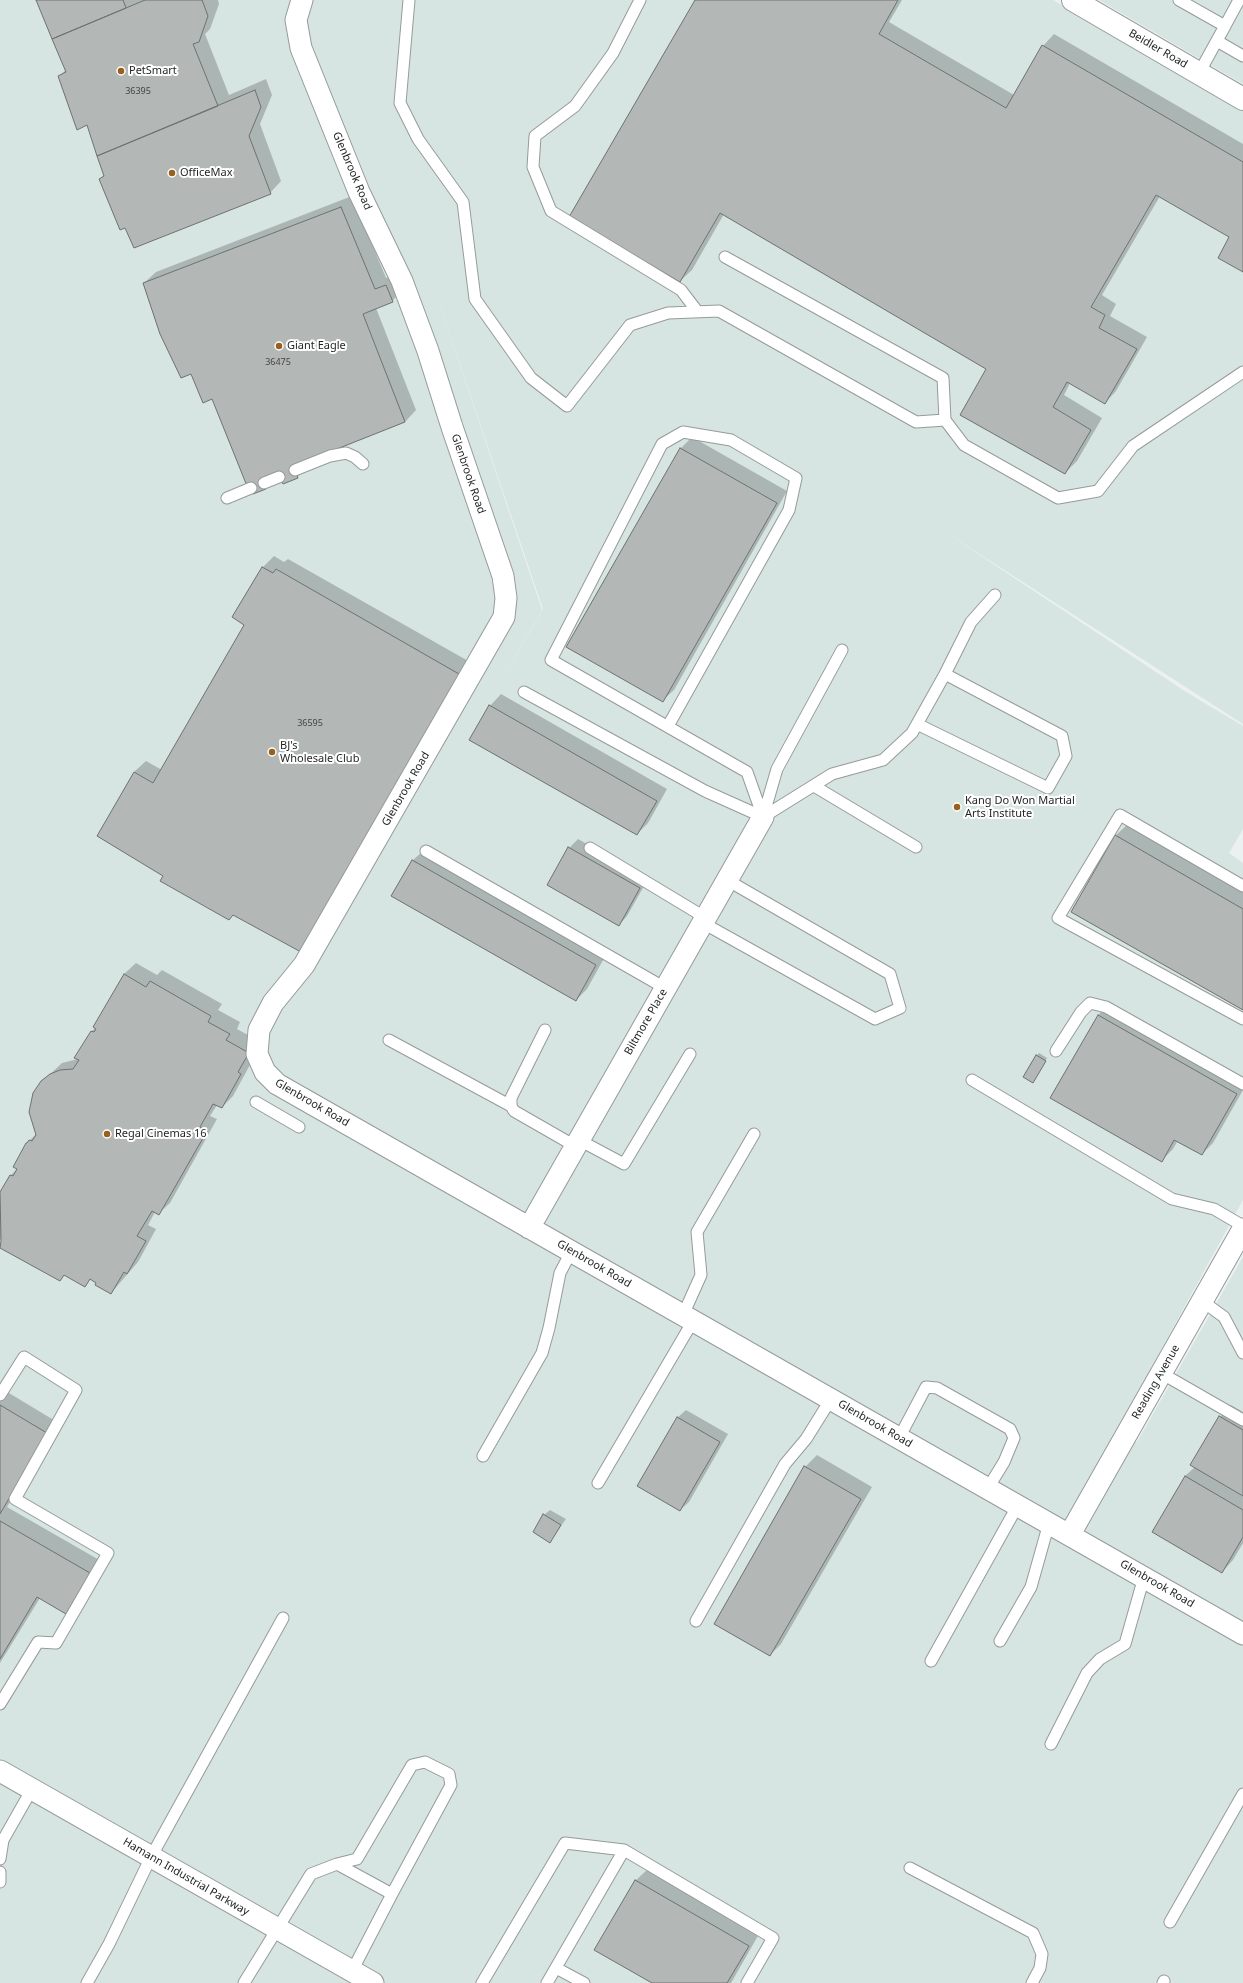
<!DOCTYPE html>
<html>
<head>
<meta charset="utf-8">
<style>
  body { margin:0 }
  canvas { display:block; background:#ebf0f0 }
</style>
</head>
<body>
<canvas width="1243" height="1983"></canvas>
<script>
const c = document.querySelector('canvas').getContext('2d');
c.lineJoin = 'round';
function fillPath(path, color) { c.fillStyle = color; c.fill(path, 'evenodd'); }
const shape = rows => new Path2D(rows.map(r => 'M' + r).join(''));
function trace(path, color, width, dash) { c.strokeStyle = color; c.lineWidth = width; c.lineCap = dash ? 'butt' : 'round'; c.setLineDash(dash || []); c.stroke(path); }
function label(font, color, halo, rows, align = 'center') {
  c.font = font + ' "Noto Sans",sans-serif'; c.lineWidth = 4; c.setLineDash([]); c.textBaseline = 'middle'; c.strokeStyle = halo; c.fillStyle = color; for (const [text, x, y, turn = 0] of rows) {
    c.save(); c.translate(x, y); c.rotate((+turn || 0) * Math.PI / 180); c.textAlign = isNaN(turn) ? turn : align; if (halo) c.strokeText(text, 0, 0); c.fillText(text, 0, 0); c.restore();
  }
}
fillPath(shape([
  [0,0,1053,0,1243,110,1243,724,939,528,1186,692,1243,726,1243,829,1229,853,1243,863,1243,1200,1117,1430,1137,1442,1243,1257,1243,1983,0,1983],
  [423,256,543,609,448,774,542,610],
  [1099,0,1243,0,1243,84]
]), '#d6e4e2');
fillPath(shape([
  [37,0,218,0,219,4,210,29,205,34,229,95,266,79,272,95,260,124,281,181,270,193,126,227,100,179,105,175,87,124,59,76,66,70],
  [697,0,902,0,889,22,1014,95,1043,46,1054,34,1243,144,1243,271,1230,237,1160,196,1102,295,1116,304,1110,316,1147,337,1116,391,1105,403,1070,383,1064,395,1102,418,1077,461,1065,473,987,368,724,214,692,270,680,281],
  [352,196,386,278,398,274,403,290,392,301,376,308,416,410,405,422,307,460,309,466,297,477,278,471,277,477,266,488,254,493,212,398,191,373,144,283,156,272],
  [692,437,787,491,674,690,662,701,567,647,681,448],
  [274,556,284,562,288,559,470,662,312,939,165,876,134,772,146,761,162,770,245,624,233,617,263,567],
  [501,694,667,789,648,823,637,834,490,706],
  [1127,825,1243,891,1243,1009,1115,836],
  [578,839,648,879,627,916,619,925,548,885,569,848],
  [424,850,607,953,587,989,576,1000,412,861],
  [136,963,157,975,162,970,222,1004,218,1010,240,1022,237,1029,259,1041,248,1061,251,1063,233,1096,222,1107,217,1105,210,1116,217,1119,170,1203,158,1214,155,1212,148,1225,156,1229,138,1262,111,1293,91,1279,84,1286,65,1274,60,1280,0,1247,3,1241,0,1239,0,1194,11,1175,18,1168,27,1143,37,1133,42,1082,62,1063,78,1059,92,1031,96,1027,124,974],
  [1110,1004,1243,1080,1243,1090,1213,1143,1202,1154,1178,1140,1173,1149,1161,1161,1098,1015],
  [1039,1053,1047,1058,1033,1082,1036,1056],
  [4,1390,57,1422,7,1507,101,1561,77,1602,65,1613,40,1598,0,1663,0,1394],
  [1231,1405,1243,1412,1243,1543,1233,1560,1222,1572,1153,1532,1185,1476,1195,1467,1220,1417],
  [686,1410,728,1434,689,1502,680,1510,677,1418],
  [817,1455,872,1487,781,1644,770,1655,715,1623,805,1467],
  [550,1510,566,1519,550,1541,544,1515],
  [647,1870,759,1934,731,1983,653,1983,635,1881]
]), '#0003');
const building = shape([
  [36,0,123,0,126,8,52,39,36,0],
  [145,0,202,0,208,16,199,42,193,44,218,106,97,156,87,125,77,130,58,76,66,72,52,39,145,0],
  [695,0,898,0,879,34,1006,108,1042,45,1243,162,1243,272,1218,258,1229,237,1156,195,1091,307,1105,315,1099,328,1137,349,1105,404,1067,382,1053,407,1091,430,1065,474,960,415,986,369,720,213,680,282,569,217,695,0],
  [255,90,261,107,249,136,271,194,134,248,125,228,120,230,99,179,104,176,97,156,255,90],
  [341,207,375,289,386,285,393,302,363,314,405,422,294,466,298,478,283,484,278,473,264,483,266,489,253,494,250,484,247,486,212,399,203,403,191,374,181,378,160,334,143,283,341,207],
  [680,448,777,503,663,702,566,647,680,448],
  [262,567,273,573,276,569,459,674,301,952,233,915,229,920,160,881,163,876,97,836,134,772,153,783,244,625,232,617,262,567],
  [489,705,657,801,637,835,469,740,489,705],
  [1115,835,1243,909,1243,1010,1071,912,1115,835],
  [568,847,640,888,619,926,547,885,568,847],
  [412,860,596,965,576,1001,391,896,412,860],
  [124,974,146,987,150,981,211,1016,208,1022,230,1034,226,1040,249,1053,238,1072,241,1074,222,1108,213,1104,200,1127,207,1131,159,1215,152,1211,137,1236,146,1241,127,1274,124,1272,111,1294,95,1285,96,1283,90,1279,85,1287,64,1275,60,1281,0,1248,1,1241,0,1192,10,1175,13,1176,17,1169,13,1167,26,1143,27,1143,29,1140,32,1141,36,1135,29,1112,33,1093,41,1081,50,1074,60,1070,73,1069,79,1060,74,1058,91,1031,94,1032,96,1029,93,1027,124,974],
  [1098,1015,1237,1094,1202,1155,1174,1140,1162,1162,1050,1098,1098,1015],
  [1036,1055,1046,1061,1033,1083,1023,1077,1036,1055],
  [0,1405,47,1433,0,1514,0,1405],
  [1219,1416,1243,1430,1243,1496,1190,1465,1219,1416],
  [677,1417,720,1442,680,1511,637,1486,677,1417],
  [804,1466,861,1499,770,1656,714,1624,804,1466],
  [1185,1476,1243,1510,1243,1537,1222,1573,1152,1532,1185,1476],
  [543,1514,561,1525,550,1543,533,1532,543,1514],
  [0,1521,90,1573,66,1614,37,1597,0,1659,0,1521],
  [635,1880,749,1946,727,1983,652,1983,594,1950,635,1880]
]);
fillPath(building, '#b3b7b5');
trace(building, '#6f7270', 1);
const lane = shape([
  [409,0,400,103,418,139,463,202,475,299,531,378,567,406,630,325,668,313,719,311,916,422,945,420],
  [640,0,613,53,575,106,535,136,533,167,551,211,681,290,697,311],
  [1179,0,1225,26,1199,73],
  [1225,26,1239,0],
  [1217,41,1243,56],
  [725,257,943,378,945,420,964,445,1058,498,1098,491,1133,446,1243,372],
  [295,470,330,456,346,453,355,457,363,464],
  [264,483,279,477],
  [227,498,251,488],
  [945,674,971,622,995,595],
  [524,692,705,791,763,817],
  [668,726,789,510,796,478,731,440,683,432,662,444,551,660,747,772,763,817],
  [814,786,916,847],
  [763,817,832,774,883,760,912,733,945,674,1062,736,1066,756,1048,788,917,724],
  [763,817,777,769,842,650],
  [590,848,706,918],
  [426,851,665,988],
  [1243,886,1120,815,1058,918,1243,1019],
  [703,923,875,1019,900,1008,890,974,727,880],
  [545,1030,511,1098,511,1106,514,1111,575,1146],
  [389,1040,511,1106],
  [1056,1051,1081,1012,1090,1003,1106,1007,1243,1084],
  [972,1080,1172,1199,1214,1209,1243,1226],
  [256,1102,299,1127],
  [579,1140,624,1164,690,1054],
  [1202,1301,1224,1317,1243,1353],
  [683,1315,701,1275,697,1232,754,1134],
  [1161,1373,1243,1420],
  [0,1395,24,1357,76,1390,15,1499,108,1553,56,1643,38,1642,0,1704],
  [899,1438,926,1387,937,1388,1010,1429,1014,1438,1004,1462,988,1488],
  [483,1456,542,1353,549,1328,560,1273,571,1252],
  [598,1483,693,1321],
  [696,1621,785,1464,806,1439,831,1399],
  [1000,1641,1031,1587,1049,1523],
  [931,1661,1018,1505],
  [1051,1744,1087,1673,1100,1659,1125,1644,1144,1577],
  [0,1859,3,1840,32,1789],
  [337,1864,357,1859,412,1765,425,1762,449,1774,451,1785,392,1894],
  [910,1868,1033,1933,1042,1954,1040,1968,1032,1983],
  [0,1872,0,1882],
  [1170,1922,1243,1794],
  [556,1968,584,1983],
  [87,1983,109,1944,151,1857,283,1618],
  [244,1983,311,1874,337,1864,392,1894,352,1971],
  [482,1983,565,1843,624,1850],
  [547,1983,624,1850,773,1938,747,1983],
  [1163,1983,1164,1981]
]);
const street = shape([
  [302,0,296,20,301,48,359,192,402,281,428,351,452,427,503,576,506,598,504,617,304,965,273,1003,259,1030,257,1054,265,1072,277,1084,1243,1634],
  [529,1228,763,817],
  [1070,1534,1243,1229],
  [0,1771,373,1983]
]);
const secondary = shape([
  [1073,0,1243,99]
]);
trace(lane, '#969b9a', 13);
trace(street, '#969b9a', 23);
trace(secondary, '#969b9a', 24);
trace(lane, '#fff', 11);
trace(street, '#fff', 21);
trace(secondary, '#fff', 22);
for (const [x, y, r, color] of [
  [121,71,4,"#995f1d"],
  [172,173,4,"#995f1d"],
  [279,346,4,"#995f1d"],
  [272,752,4,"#995f1d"],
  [957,807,4,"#995f1d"],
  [107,1134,4,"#995f1d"]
]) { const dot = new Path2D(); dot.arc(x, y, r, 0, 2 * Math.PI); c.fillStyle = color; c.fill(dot); trace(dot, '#fff', 1.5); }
label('9px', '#444646', null, [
  ["36395",138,91],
  ["36475",278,362],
  ["36595",310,723]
]);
label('11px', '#1f2121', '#fff', [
  ["Beidler Road",1158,49,30],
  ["Glenbrook Road",352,171,67],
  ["Glenbrook Road",468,474,71],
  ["Glenbrook Road",406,789,-60],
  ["Biltmore Place",646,1022,-60],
  ["Glenbrook Road",312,1103,30],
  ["Glenbrook Road",594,1264,30],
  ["Reading Avenue",1156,1382,-60],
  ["Glenbrook Road",875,1424,30],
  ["Glenbrook Road",1157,1584,30],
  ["Hamann Industrial Parkway",186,1877,30]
]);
label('11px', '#1f2121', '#fff', [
  ["PetSmart",129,71],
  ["OfficeMax",180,173],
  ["Giant Eagle",287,346],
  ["BJ's",280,746],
  ["Wholesale Club",280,759],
  ["Kang Do Won Martial",965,801],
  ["Arts Institute",965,814],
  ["Regal Cinemas 16",115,1134]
], 'left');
</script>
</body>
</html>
